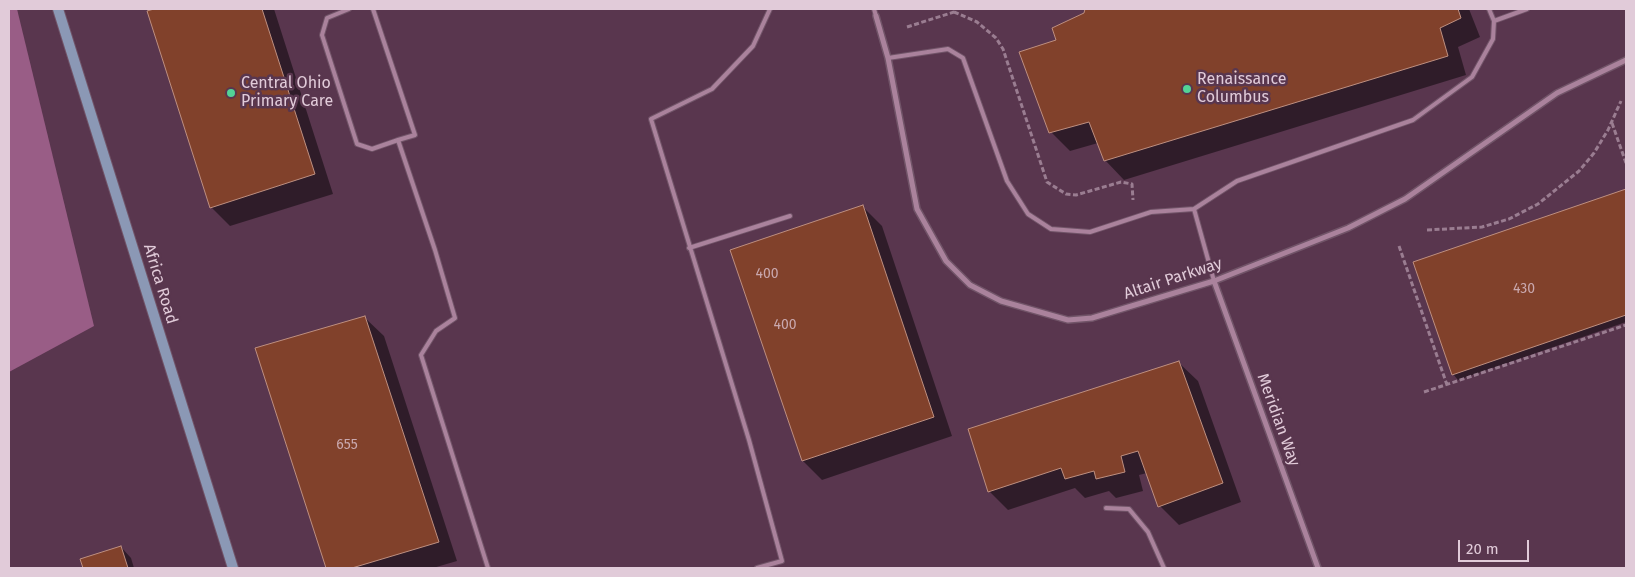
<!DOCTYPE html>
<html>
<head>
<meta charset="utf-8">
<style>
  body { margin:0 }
  #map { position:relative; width:1635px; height:577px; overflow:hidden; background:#59364e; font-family:"Fira Sans",sans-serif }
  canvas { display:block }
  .frame { position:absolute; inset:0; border:10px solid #e1cbd9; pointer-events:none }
  .scale { position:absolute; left:1458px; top:540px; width:71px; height:22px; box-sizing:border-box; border:2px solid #e1cbd9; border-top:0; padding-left:6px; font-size:15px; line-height:18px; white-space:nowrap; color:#e1cbd9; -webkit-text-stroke:4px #59364e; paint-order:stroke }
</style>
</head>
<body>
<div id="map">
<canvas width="1635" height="577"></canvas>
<div class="frame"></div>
<div class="scale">20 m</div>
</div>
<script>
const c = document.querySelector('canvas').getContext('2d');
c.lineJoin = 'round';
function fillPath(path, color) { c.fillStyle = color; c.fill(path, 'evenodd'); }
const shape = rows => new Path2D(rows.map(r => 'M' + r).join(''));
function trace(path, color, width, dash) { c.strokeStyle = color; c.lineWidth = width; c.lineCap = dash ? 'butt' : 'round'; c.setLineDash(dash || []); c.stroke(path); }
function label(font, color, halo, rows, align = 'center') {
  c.font = font + ' "Fira Sans",sans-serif'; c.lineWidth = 5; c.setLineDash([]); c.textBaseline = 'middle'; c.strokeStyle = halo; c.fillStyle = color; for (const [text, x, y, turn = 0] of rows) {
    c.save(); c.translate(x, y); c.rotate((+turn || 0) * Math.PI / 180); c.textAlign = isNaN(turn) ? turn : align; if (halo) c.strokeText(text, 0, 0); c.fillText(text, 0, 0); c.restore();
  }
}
fillPath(shape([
  [9,9,17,9,94,326,9,372]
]), '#995d86');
fillPath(shape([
  [159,9,274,9,333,194,230,226,211,207,148,12],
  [1087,9,1469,9,1480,37,1458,47,1466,75,1124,180,1105,160,1098,143,1070,151,1051,132,1058,40,1085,14],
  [1626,190,1626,322,1458,380,1453,374,1415,263],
  [863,207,882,226,952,436,822,480,803,461],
  [364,317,384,336,457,561,433,568,327,568,257,349],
  [1178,362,1198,381,1241,502,1179,525,1160,506,1147,473,1139,475,1143,491,1116,498,1109,491,1085,498,1075,488,1008,510,989,491],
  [121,547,131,558,134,568,84,568,81,560]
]), '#0007');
const building = shape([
  [154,9,262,9,315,174,210,208,147,11,154,9],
  [1085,9,1458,9,1461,18,1440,28,1448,56,1104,161,1089,122,1049,133,1019,52,1056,40,1052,28,1084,13,1085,9],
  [1626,189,1626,315,1452,375,1413,262,1626,189],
  [863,205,934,417,802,461,730,250,863,205],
  [365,316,439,542,352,568,326,568,255,348,365,316],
  [1179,361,1223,483,1158,507,1138,451,1121,456,1125,472,1096,479,1094,471,1065,479,1061,468,988,492,968,429,1179,361],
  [121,546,128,568,83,568,80,559,121,546]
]);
fillPath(building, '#81412b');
trace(building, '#be8f80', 1);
const lane = shape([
  [349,9,327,18,322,35,357,144,372,149,398,140,435,250,455,318,436,331,421,355,488,568],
  [373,9,415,135,398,140],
  [874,9,876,16],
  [1494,21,1527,9],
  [888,58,948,49,963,58,1007,181,1028,214,1051,229,1090,232,1151,212,1194,209],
  [689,248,790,216],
  [1214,281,1194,209,1237,181,1413,120,1472,77,1493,39,1494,21,1489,9],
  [1106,508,1129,509,1148,532,1164,568],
  [757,568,782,561,749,440,651,119,712,89,753,46,770,9]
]);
const street = shape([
  [876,16,888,58,917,209,946,261,970,285,1001,301,1068,320,1092,318,1214,281,1348,228,1405,199,1557,93,1626,60],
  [1214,281,1318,568]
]);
const secondary = shape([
  [58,9,233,568]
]);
trace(lane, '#715468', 6);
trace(street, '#715468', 8);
trace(secondary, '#715468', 12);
trace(shape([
  [954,12,977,22,996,38,1003,49,1047,182,1066,194,1076,195,1121,182,1132,184,1133,200],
  [907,27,954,12,956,9],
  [1612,123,1626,163],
  [1427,230,1482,227,1509,219,1538,204,1579,171,1594,153,1608,130,1621,101],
  [1399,246,1447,385],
  [1424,392,1626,325]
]), '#9a7d91', 3, [5, 2.5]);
trace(lane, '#aa829c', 4);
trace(street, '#aa829c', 5);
trace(secondary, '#8b98b5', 10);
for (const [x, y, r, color] of [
  [1187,89,5,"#53d396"],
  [231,93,5,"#53d396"]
]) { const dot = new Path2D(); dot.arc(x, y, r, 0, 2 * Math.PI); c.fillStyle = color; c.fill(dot); trace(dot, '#59364e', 2); }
label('14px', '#c9a8ae', null, [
  ["400",767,274],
  ["430",1524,289],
  ["400",785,325],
  ["655",347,445]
]);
label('16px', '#e1cbd9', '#59364e', [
  ["Renaissance",1197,80],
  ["Columbus",1197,98],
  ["Central Ohio",241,84],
  ["Primary Care",241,102]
], 'left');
label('16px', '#e1cbd9', '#59364e', [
  ["Altair Parkway",1173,279,-18],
  ["Africa Road",160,284,73],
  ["Meridian Way",1278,420,70]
]);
</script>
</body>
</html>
